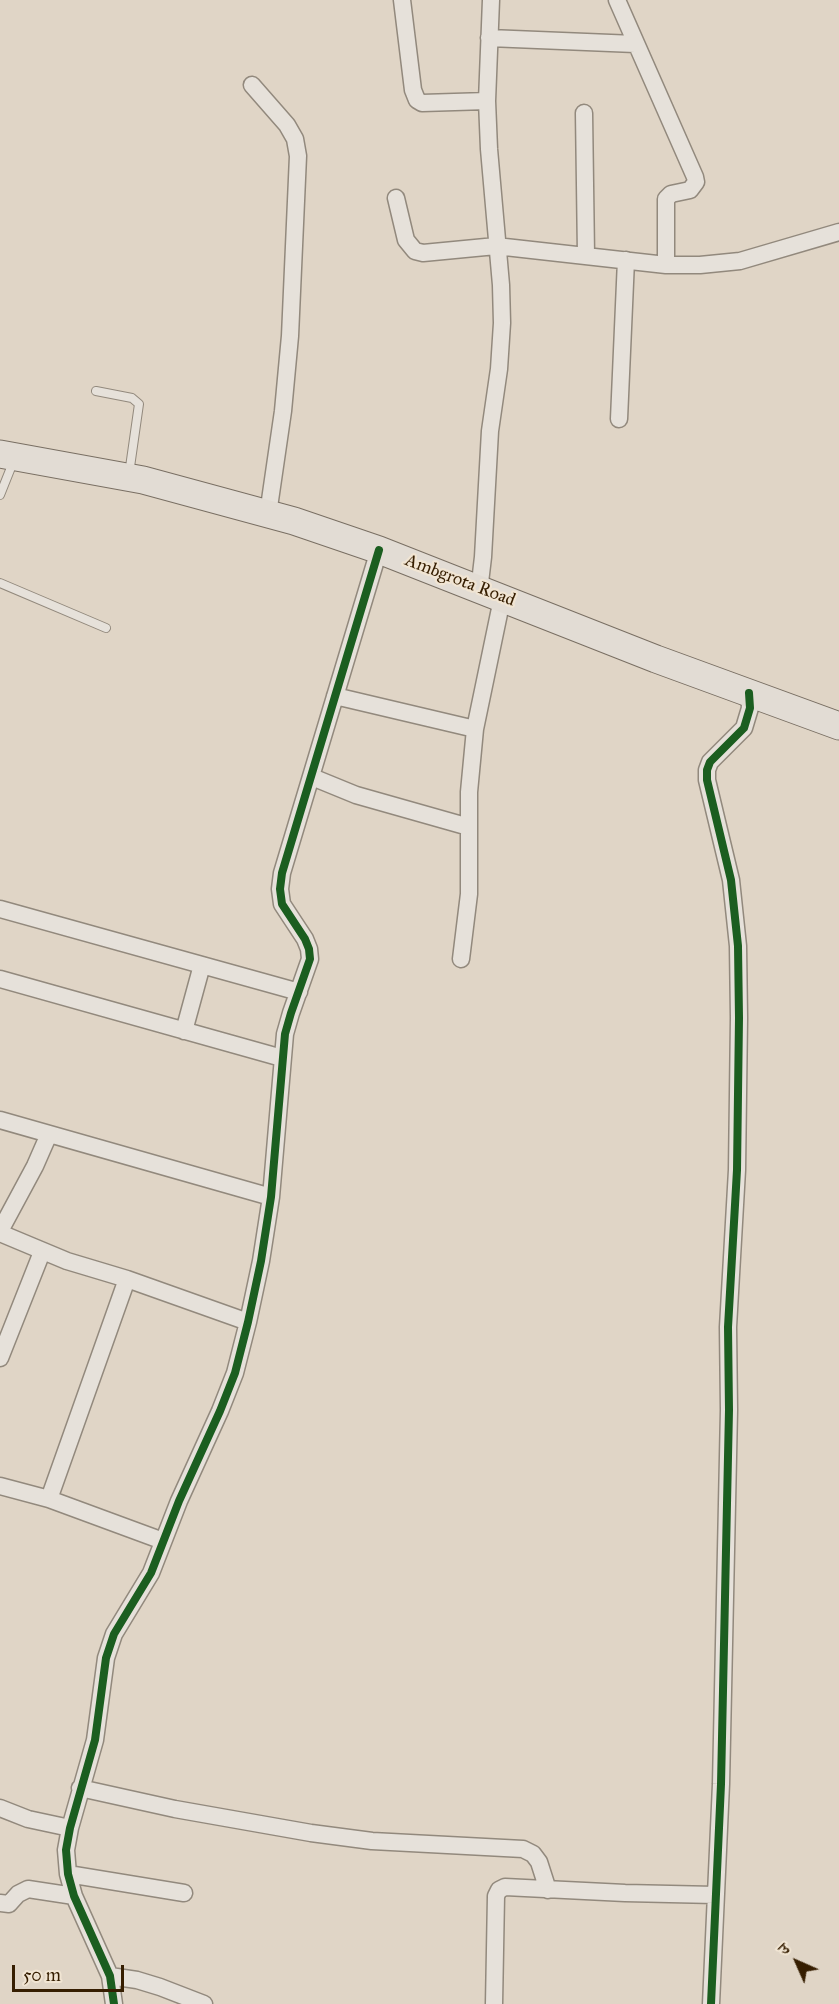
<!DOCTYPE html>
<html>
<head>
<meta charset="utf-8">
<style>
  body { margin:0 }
  #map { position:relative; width:839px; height:2004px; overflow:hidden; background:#e0d5c6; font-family:"IM FELL Great Primer","Noto Serif Devanagari",serif }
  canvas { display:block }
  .north { position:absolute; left:767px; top:1932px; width:60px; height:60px; -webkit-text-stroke:4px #f1e5d3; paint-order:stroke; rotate:315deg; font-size:16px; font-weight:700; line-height:24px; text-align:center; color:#361e01 }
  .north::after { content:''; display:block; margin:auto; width:21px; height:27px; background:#361e01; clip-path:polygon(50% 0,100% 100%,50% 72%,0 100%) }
  .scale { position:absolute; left:12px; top:1965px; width:112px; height:27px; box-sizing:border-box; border:3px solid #361e01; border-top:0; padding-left:8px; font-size:18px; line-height:21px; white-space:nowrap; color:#361e01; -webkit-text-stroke:4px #f1e5d3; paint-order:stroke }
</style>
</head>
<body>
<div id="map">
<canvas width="839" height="2004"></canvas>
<div class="north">उ</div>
<div class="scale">50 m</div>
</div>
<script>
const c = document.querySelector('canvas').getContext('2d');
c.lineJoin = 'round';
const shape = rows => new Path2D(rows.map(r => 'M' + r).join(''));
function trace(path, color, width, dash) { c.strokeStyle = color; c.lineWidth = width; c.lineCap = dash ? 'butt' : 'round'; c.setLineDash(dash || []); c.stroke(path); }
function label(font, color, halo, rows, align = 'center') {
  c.font = font + ' "IM FELL Great Primer",serif'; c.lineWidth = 4.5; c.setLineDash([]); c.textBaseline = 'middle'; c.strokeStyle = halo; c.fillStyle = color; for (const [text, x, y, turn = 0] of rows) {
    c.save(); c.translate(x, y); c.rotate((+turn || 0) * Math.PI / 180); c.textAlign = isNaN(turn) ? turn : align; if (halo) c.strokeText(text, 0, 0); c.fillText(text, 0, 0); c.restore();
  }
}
const lane = shape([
  [96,391,132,398,139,404,129,474],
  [0,495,14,460],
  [0,583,106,628]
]);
const street = shape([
  [402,0,413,90,417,100,422,103,487,101],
  [617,0,695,177,696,182,690,190,671,194,666,199,666,265],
  [489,38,635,44],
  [252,85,287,125,295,139,298,156,290,336,283,411,268,514],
  [584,113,586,255],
  [396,198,406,240,415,251,423,253,496,246,666,265,700,265,740,261,839,232],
  [619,419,626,260],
  [479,591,483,557,490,431,499,369,502,323,501,285,489,149,487,101,491,0],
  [335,696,475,729],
  [312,777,356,795,469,827],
  [0,909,299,992],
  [461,959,469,894,469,792,475,729,502,599],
  [0,979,282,1058],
  [184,1031,202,965],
  [0,1120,271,1197],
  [0,1231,35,1166,49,1134],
  [0,1233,67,1261,127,1279,248,1322],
  [0,1358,42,1252],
  [0,1486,49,1499,163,1541],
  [49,1499,127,1279],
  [80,1788,175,1809,311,1833,372,1841,523,1849,533,1854,539,1862,548,1890],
  [0,1808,28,1819,70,1828],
  [68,1874,184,1893],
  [0,1903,9,1904,18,1894,28,1889,74,1896],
  [110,1976,137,1980,160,1987,204,2004],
  [114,2004,110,1976,74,1896,68,1874,66,1850,70,1828,95,1740,106,1658,114,1634,151,1573,179,1501,220,1411,235,1373,248,1322,261,1261,271,1197,285,1034,291,1013,310,959,309,949,305,939,282,904,280,889,282,873,379,550],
  [494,2004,496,1896,499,1890,505,1887,625,1893,715,1895],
  [711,2004,721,1784,729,1410,728,1327,737,1170,739,1018,738,946,731,880,707,780,707,770,710,762,744,728,750,708,749,693]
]);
const primary = shape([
  [0,454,143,480,294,521,379,550,656,659,839,726]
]);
trace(lane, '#92897d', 10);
trace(street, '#92897d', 19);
trace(primary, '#796f63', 29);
trace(lane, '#e6e1da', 8);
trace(street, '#e6e1da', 16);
trace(primary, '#e2dcd4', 27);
trace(shape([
  [114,2004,110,1976,74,1896,68,1874,66,1850,70,1828,95,1740,106,1658,114,1634,151,1573,179,1501,220,1411,235,1373,248,1322,261,1261,271,1197,285,1034,291,1013,310,959,309,949,305,939,282,904,280,889,282,873,379,550],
  [711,2004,721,1784,729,1410,728,1327,737,1170,739,1018,738,946,731,880,707,780,707,770,710,762,744,728,750,708,749,693]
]), '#1b5e20', 8);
label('18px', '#361e01', '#f1e5d3', [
  ["Ambgrota Road",460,581,21]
]);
</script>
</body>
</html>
